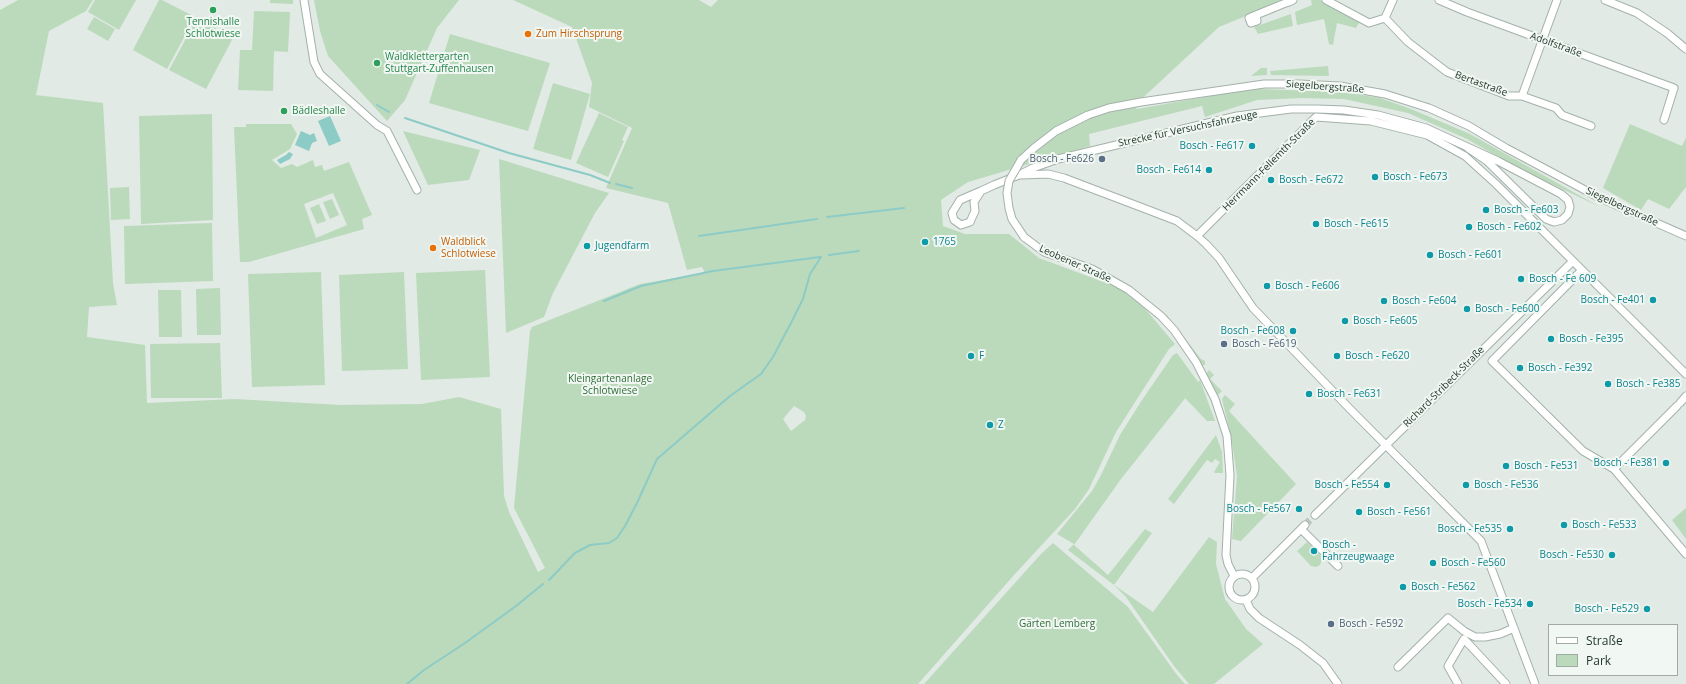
<!DOCTYPE html>
<html>
<head>
<meta charset="utf-8">
<style>
  body { margin:0 }
  #map { position:relative; width:1686px; height:684px; overflow:hidden; background:#e1eae4; font-family:"Open Sans",sans-serif }
  canvas { display:block }
  .legend { position:absolute; left:1548px; top:624px; width:130px; height:52px; box-sizing:border-box; background:#f1f7f2; border:1px solid #9faba4; margin:0; padding:5px 7px; list-style:none; font-size:12px; color:#23392e }
  .legend li { display:flex; align-items:center; gap:8px; height:20px }
  .legend b { width:20px; border:1px solid #9faba4 }
</style>
</head>
<body>
<div id="map">
<canvas width="1686" height="684"></canvas>
<ul class="legend">
<li><b style="height:5px;background:#fff"></b>Straße</li>
<li><b style="height:11px;background:#bbdabc"></b>Park</li>
</ul>
</div>
<script>
const c = document.querySelector('canvas').getContext('2d');
c.lineJoin = 'round';
function fillPath(path, color) { c.fillStyle = color; c.fill(path, 'evenodd'); }
const shape = rows => new Path2D(rows.map(r => 'M' + r).join(''));
function trace(path, color, width, dash) { c.strokeStyle = color; c.lineWidth = width; c.lineCap = dash ? 'butt' : 'round'; c.setLineDash(dash || []); c.stroke(path); }
function label(font, color, halo, rows, align = 'center') {
  c.font = font + ' "Open Sans",sans-serif'; c.lineWidth = 4; c.setLineDash([]); c.textBaseline = 'middle'; c.strokeStyle = halo; c.fillStyle = color; for (const [text, x, y, turn = 0] of rows) {
    c.save(); c.translate(x, y); c.rotate((+turn || 0) * Math.PI / 180); c.textAlign = isNaN(turn) ? turn : align; if (halo) c.strokeText(text, 0, 0); c.fillText(text, 0, 0); c.restore();
  }
}
fillPath(shape([
  [18,0,93,0,86,11,49,31,36,95,103,103,113,283,117,305,89,307,87,337,145,345,147,403,235,399,340,405,422,404,459,397,501,409,504,496,509,512,538,572,545,568,514,508,530,331,532,327,640,284,705,273,702,267,687,270,668,203,606,188,632,128,589,107,592,83,572,27,513,0,699,0,711,7,718,0,1285,0,1219,27,1135,105,1137,109,1233,92,1259,89,1345,92,1380,98,1411,109,1470,134,1600,207,1520,169,1467,139,1408,113,1344,99,1302,98,1257,100,1205,117,1202,106,1089,134,1090,146,968,182,941,200,943,226,965,234,1009,234,1039,258,1117,287,1141,304,1175,344,1169,349,1116,432,1089,489,1075,509,1014,575,918,684,0,684,0,10],
  [794,406,804,412,806,416,805,420,791,431,783,419],
  [95,0,136,0,119,30,88,12],
  [159,0,162,0,195,17,167,69,133,50],
  [270,0,293,0,293,4,270,3],
  [314,0,459,0,437,28,405,100,387,121,328,56,320,31],
  [1311,0,1320,0,1360,21,1356,28,1337,23,1333,45,1329,44,1324,19,1297,25,1295,12,1312,5],
  [254,11,290,12,288,52,274,51,273,91,238,90,240,50,252,50],
  [1291,14,1293,26,1258,34,1254,27],
  [94,17,115,29,108,41,87,29],
  [197,18,233,38,206,89,169,70],
  [450,34,550,63,528,131,429,103],
  [1328,66,1329,76,1271,75,1270,71],
  [1261,68,1267,68,1267,75,1251,76],
  [553,83,590,94,571,160,533,149],
  [599,113,628,127,622,140,624,141,608,177,576,163],
  [212,114,213,220,141,224,139,116],
  [246,124,291,124,297,134,290,149,272,160,281,168,292,164,297,167,313,160,315,167,322,165,324,171,349,162,372,215,362,219,364,229,249,262,240,262,234,127,246,127],
  [333,193,347,225,316,238,304,204],
  [1630,124,1682,146,1686,138,1686,187,1669,209,1648,199,1641,210,1603,188],
  [403,131,480,150,469,180,428,185],
  [499,159,609,193,595,213,553,293,544,317,506,333],
  [129,187,130,219,111,220,110,188],
  [332,199,339,215,330,219,323,202],
  [319,204,326,221,317,224,310,208],
  [212,223,213,281,125,284,124,226],
  [485,270,490,377,421,380,416,273],
  [321,272,325,385,252,387,248,274],
  [404,272,408,369,342,371,339,275],
  [220,288,221,335,197,335,196,289],
  [158,290,181,290,182,337,159,337],
  [1166,314,1201,359,1205,361,1205,365,1201,365,1164,315],
  [220,343,222,398,151,398,150,344],
  [1177,353,1198,382,1200,380,1215,421,1207,421,1185,398,1194,387,1121,479,1074,545,1108,575,1145,529,1152,533,1114,585,1153,612,1209,537,1217,542,1216,564,1225,599,1246,629,1263,644,1214,684,1189,684,1174,666,1126,597,1114,585,1068,550,1074,544,1057,534,1092,491,1101,475,1120,435,1142,400,1173,355],
  [1209,370,1214,375,1210,379,1222,391,1217,396,1206,374],
  [1225,395,1235,404,1229,411,1296,484,1241,541,1232,539,1237,476,1231,436,1222,399],
  [1216,435,1222,452,1223,473,1215,473,1214,472,1220,462,1215,459,1212,463,1207,460,1174,504,1168,499],
  [1686,508,1686,539,1672,520],
  [1307,542,1312,547,1310,550,1315,555,1318,553,1322,557,1322,560,1320,565,1316,567,1311,566,1297,551],
  [1053,543,1128,607,1177,675,1185,684,924,684,1041,554]
]), '#bbdabc');
fillPath(shape([
  [330,116,341,141,329,146,318,121],
  [301,131,310,135,314,133,317,141,312,143,309,151,295,145],
  [289,152,293,154,290,159,280,164,277,160,286,155]
]), '#8dcbc6');
trace(shape([
  [377,105,389,112],
  [405,118,509,153,590,175,610,183],
  [616,184,632,188],
  [827,217,904,208],
  [699,236,817,219],
  [829,255,859,251],
  [604,301,641,286,713,271,820,257],
  [549,580,575,553,590,545,609,543,617,538,625,526,637,503,657,459,730,396,761,374,773,357,792,321,803,299,810,274,821,257],
  [407,684,424,670,465,643,516,606,543,584]
]), '#8dcbc6', 2);
trace(shape([
  [1305,525,1315,515]
]), '#bbc7c0', 7, [7, 3.5]);
const minor = shape([
  [304,0,314,62,320,74,377,125,387,131,417,190],
  [1326,0,1369,23,1385,18,1408,42,1447,72,1509,96,1522,96,1556,108,1562,115,1591,126],
  [1439,0,1467,12,1674,88,1664,120],
  [1605,0,1637,13,1667,33,1686,49],
  [1256,15,1257,21,1251,23,1249,18,1256,15,1283,4,1289,2,1293,0],
  [1385,18,1393,0],
  [1522,96,1557,0],
  [1021,160,1034,148,1056,131,1088,115,1109,108,1141,102,1264,84,1299,84,1340,86,1385,94,1429,108,1469,126,1506,148,1600,198,1686,236],
  [1021,175,1048,174,1064,178,1151,211,1177,221,1197,236,1206,244,1219,258,1253,308,1349,408,1481,541,1535,684],
  [981,191,974,202,975,211,970,222,961,225,954,220,952,213,960,200,981,191,994,185,1019,175,1033,168,1058,159,1237,116,1291,109,1317,109,1344,110,1378,115,1426,128,1498,161,1561,194,1568,200,1570,207,1568,214,1562,220,1554,222,1546,219,1487,161,1468,148],
  [1197,236,1316,117,1371,121,1427,135,1465,156,1496,184,1686,374],
  [1024,237,1044,252,1092,269,1129,290,1161,316,1174,330,1196,362,1215,399,1227,436,1230,475,1226,555,1228,564,1234,576],
  [1582,270,1492,361,1583,451,1614,469],
  [1680,403,1686,396],
  [1677,406,1614,469,1686,554],
  [1315,515,1573,261],
  [1301,529,1338,566],
  '1229 587a13 13 0 1 1 26 0a13 13 0 1 1-26 0Z',
  [1252,578,1305,525],
  [1246,600,1250,609,1259,618,1300,645,1323,663,1338,684],
  [1398,667,1448,618,1464,631,1475,637,1485,637,1500,634,1514,628],
  [1458,684,1448,666,1464,639,1506,684]
]);
trace(minor, '#a4b1aa', 9);
trace(minor, '#fff', 7);
const minorBridge = shape([
  [1021,160,1009,181,1007,193,1009,208,1012,219,1024,237]
]);
trace(minorBridge, '#a4b1aa', 9, []);
trace(minorBridge, '#fff', 7);
for (const [x, y, r, color] of [
  [213,10,4,"#2e9e5b"],
  [528,34,4,"#e8710a"],
  [377,63,4,"#2e9e5b"],
  [284,111,4,"#2e9e5b"],
  [1252,146,4,"#0f9aa8"],
  [1102,159,4,"#5c6f8a"],
  [1209,170,4,"#0f9aa8"],
  [1375,177,4,"#0f9aa8"],
  [1271,180,4,"#0f9aa8"],
  [1486,210,4,"#0f9aa8"],
  [1316,224,4,"#0f9aa8"],
  [1469,227,4,"#0f9aa8"],
  [925,242,4,"#0f9aa8"],
  [587,246,4,"#0f9aa8"],
  [433,248,4,"#e8710a"],
  [1430,255,4,"#0f9aa8"],
  [1521,279,4,"#0f9aa8"],
  [1267,286,4,"#0f9aa8"],
  [1653,300,4,"#0f9aa8"],
  [1384,301,4,"#0f9aa8"],
  [1467,309,4,"#0f9aa8"],
  [1345,321,4,"#0f9aa8"],
  [1293,331,4,"#0f9aa8"],
  [1551,339,4,"#0f9aa8"],
  [1224,344,4,"#5c6f8a"],
  [971,356,4,"#0f9aa8"],
  [1337,356,4,"#0f9aa8"],
  [1520,368,4,"#0f9aa8"],
  [1608,384,4,"#0f9aa8"],
  [1309,394,4,"#0f9aa8"],
  [990,425,4,"#0f9aa8"],
  [1666,463,4,"#0f9aa8"],
  [1506,466,4,"#0f9aa8"],
  [1387,485,4,"#0f9aa8"],
  [1466,485,4,"#0f9aa8"],
  [1299,509,4,"#0f9aa8"],
  [1359,512,4,"#0f9aa8"],
  [1564,525,4,"#0f9aa8"],
  [1510,529,4,"#0f9aa8"],
  [1314,551,4,"#0f9aa8"],
  [1612,555,4,"#0f9aa8"],
  [1433,563,4,"#0f9aa8"],
  [1403,587,4,"#0f9aa8"],
  [1530,604,4,"#0f9aa8"],
  [1647,609,4,"#0f9aa8"],
  [1331,624,4,"#5c6f8a"]
]) { const dot = new Path2D(); dot.arc(x, y, r, 0, 2 * Math.PI); c.fillStyle = color; c.fill(dot); trace(dot, '#f1f7f2', 1.5); }
label('10px', '#27864d', '#f1f7f2', [
  ["Tennishalle",213,22,"center"],
  ["Schlotwiese",213,34,"center"],
  ["Waldklettergarten",385,57],
  ["Stuttgart-Zuffenhausen",385,69],
  ["Bädleshalle",292,111]
], 'left');
label('10px', '#c56008', '#f1f7f2', [
  ["Zum Hirschsprung",536,34],
  ["Waldblick",441,242],
  ["Schlotwiese",441,254]
], 'left');
label('10px', '#23392e', '#f1f7f2', [
  ["Adolfstraße",1556,45,20],
  ["Bertastraße",1481,84,20],
  ["Siegelbergstraße",1325,87,4],
  ["Strecke für Versuchsfahrzeuge",1188,129,-12],
  ["Herrmann-Fellemth-Straße",1269,165,-45],
  ["Siegelbergstraße",1622,207,25],
  ["Leobener Straße",1075,264,24],
  ["Richard-Stribeck-Straße",1444,387,-45]
]);
label('10px', '#0d838f', '#f1f7f2', [
  ["Bosch - Fe617",1244,146,"right"],
  ["Bosch - Fe614",1201,170,"right"],
  ["Bosch - Fe673",1383,177],
  ["Bosch - Fe672",1279,180],
  ["Bosch - Fe603",1494,210],
  ["Bosch - Fe615",1324,224],
  ["Bosch - Fe602",1477,227],
  ["1765",933,242],
  ["Jugendfarm",595,246],
  ["Bosch - Fe601",1438,255],
  ["Bosch - Fe 609",1529,279],
  ["Bosch - Fe606",1275,286],
  ["Bosch - Fe401",1645,300,"right"],
  ["Bosch - Fe604",1392,301],
  ["Bosch - Fe600",1475,309],
  ["Bosch - Fe605",1353,321],
  ["Bosch - Fe608",1285,331,"right"],
  ["Bosch - Fe395",1559,339],
  ["F",979,356],
  ["Bosch - Fe620",1345,356],
  ["Bosch - Fe392",1528,368],
  ["Bosch - Fe385",1616,384],
  ["Bosch - Fe631",1317,394],
  ["Z",998,425],
  ["Bosch - Fe381",1658,463,"right"],
  ["Bosch - Fe531",1514,466],
  ["Bosch - Fe554",1379,485,"right"],
  ["Bosch - Fe536",1474,485],
  ["Bosch - Fe567",1291,509,"right"],
  ["Bosch - Fe561",1367,512],
  ["Bosch - Fe533",1572,525],
  ["Bosch - Fe535",1502,529,"right"],
  ["Bosch -",1322,545],
  ["Fahrzeugwaage",1322,557],
  ["Bosch - Fe530",1604,555,"right"],
  ["Bosch - Fe560",1441,563],
  ["Bosch - Fe562",1411,587],
  ["Bosch - Fe534",1522,604,"right"],
  ["Bosch - Fe529",1639,609,"right"]
], 'left');
label('10px', '#4e5e75', '#f1f7f2', [
  ["Bosch - Fe626",1094,159,"right"],
  ["Bosch - Fe619",1232,344],
  ["Bosch - Fe592",1339,624]
], 'left');
label('10px', '#306d39', '#f1f7f2', [
  ["Kleingartenanlage",610,379],
  ["Schlotwiese",610,391],
  ["Gärten Lemberg",1057,624]
]);
</script>
</body>
</html>
